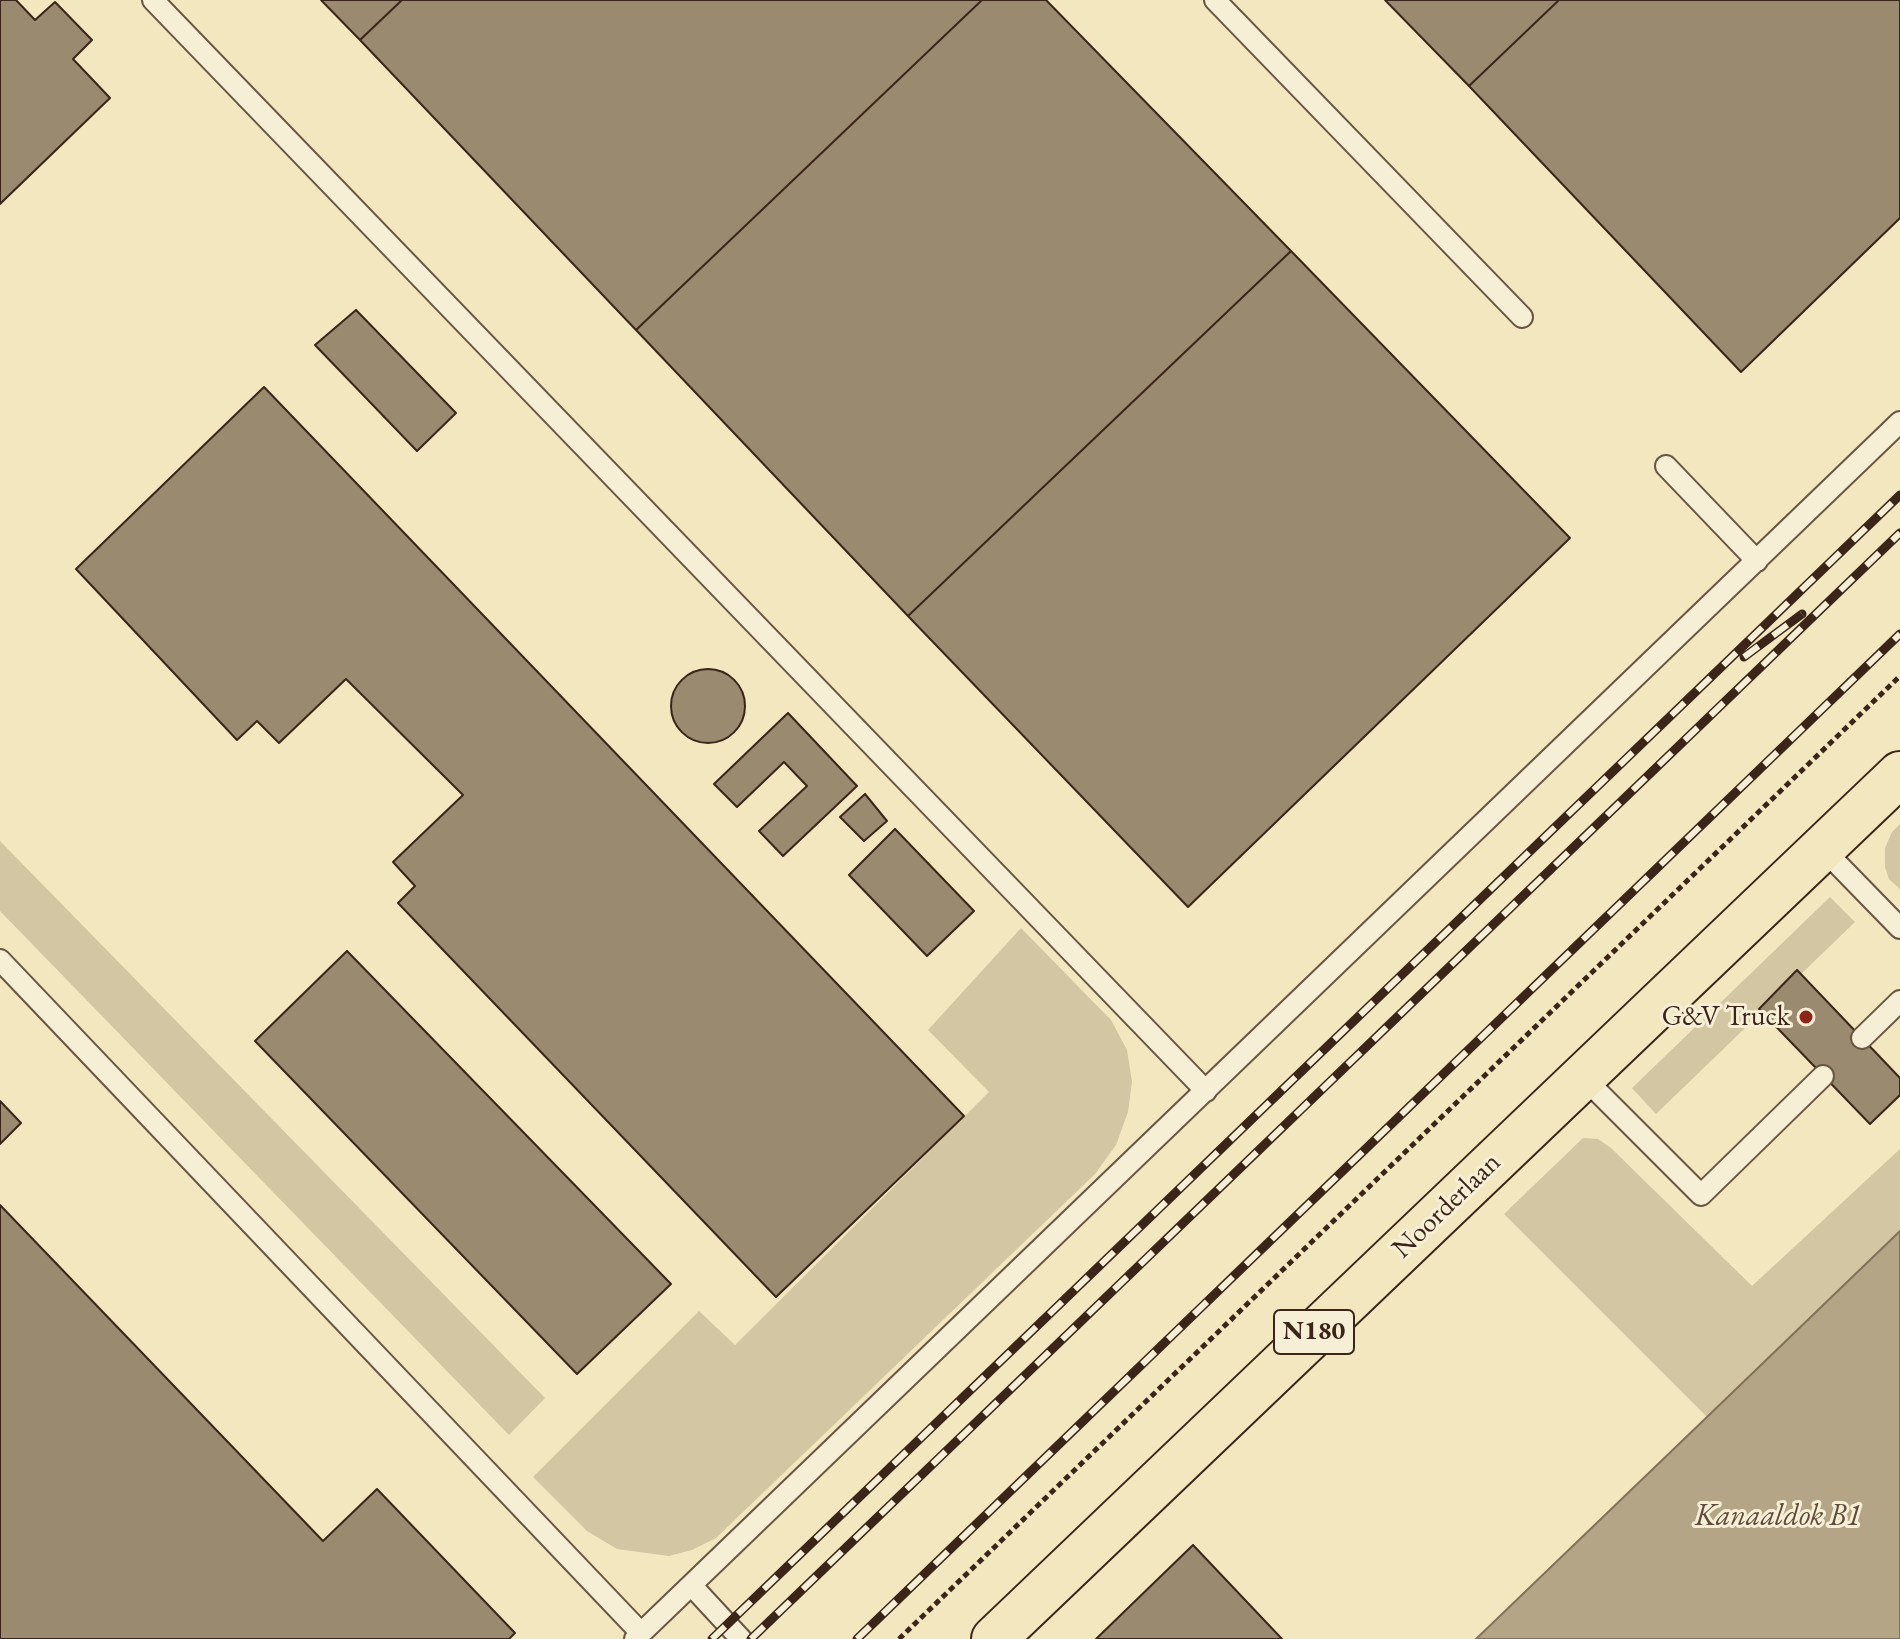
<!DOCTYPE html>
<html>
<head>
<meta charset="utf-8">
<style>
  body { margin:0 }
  canvas { display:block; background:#f2e7bf }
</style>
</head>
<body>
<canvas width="1900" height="1639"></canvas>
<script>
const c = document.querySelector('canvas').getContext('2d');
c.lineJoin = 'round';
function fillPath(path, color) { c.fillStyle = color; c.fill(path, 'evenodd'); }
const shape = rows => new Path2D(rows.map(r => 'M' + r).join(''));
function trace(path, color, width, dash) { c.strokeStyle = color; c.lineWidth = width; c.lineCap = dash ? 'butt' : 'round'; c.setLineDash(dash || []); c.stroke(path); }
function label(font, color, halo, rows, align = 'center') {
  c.font = font + ' "EB Garamond",serif'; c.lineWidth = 6; c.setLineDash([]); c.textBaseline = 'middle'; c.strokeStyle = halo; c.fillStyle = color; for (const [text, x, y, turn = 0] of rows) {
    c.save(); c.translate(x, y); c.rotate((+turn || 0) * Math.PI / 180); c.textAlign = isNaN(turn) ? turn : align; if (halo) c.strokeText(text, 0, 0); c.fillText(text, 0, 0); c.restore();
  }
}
fillPath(shape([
  [1900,824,1900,889,1889,879,1885,867,1885,848,1892,832],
  [0,841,545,1398,509,1435,0,911],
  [1830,897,1855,922,1656,1114,1632,1088],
  [1021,928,1111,1020,1127,1050,1132,1082,1128,1112,1116,1145,1095,1174,716,1538,692,1550,669,1556,617,1549,587,1531,533,1477,699,1311,735,1345,989,1092,928,1030],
  [1583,1138,1598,1139,1611,1148,1752,1286,1900,1149,1900,1231,1707,1417,1504,1214]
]), '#d3c6a3');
const water = shape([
  [1900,1231,1900,1639,1476,1639,1707,1417,1900,1231]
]);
fillPath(water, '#b3a586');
trace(water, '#83725a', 2);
const building = shape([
  [0,0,16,0,35,20,55,2,92,40,73,59,110,98,0,204,0,0],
  [321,0,402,0,360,40,321,0],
  [402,0,982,0,636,330,360,40,402,0],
  [982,0,1046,0,1291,251,908,616,636,330,982,0],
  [1385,0,1559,0,1469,86,1385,0],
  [1559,0,1900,0,1900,218,1741,372,1469,86,1559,0],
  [1291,251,1570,538,1188,907,908,616,1291,251],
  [356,310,456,413,417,451,315,345,356,310],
  [264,387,964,1116,776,1297,398,903,415,886,393,862,463,795,346,679,279,743,257,721,237,740,76,569,264,387],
  '671 706a37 37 0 1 1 74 0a37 37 0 1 1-74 0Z',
  [788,713,857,786,783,856,759,831,807,786,784,762,737,807,714,784,788,713],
  [865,794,887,821,864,841,840,817,865,794],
  [895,829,974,911,927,956,849,875,895,829],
  [347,951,671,1284,577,1374,255,1041,347,951],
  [1797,970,1900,1078,1900,1095,1870,1124,1759,1009,1797,970],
  [0,1101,21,1123,0,1144,0,1101],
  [0,1205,323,1541,377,1489,515,1633,509,1639,0,1639,0,1205],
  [1193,1545,1282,1639,1096,1639,1193,1545]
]);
fillPath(building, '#9a8a6f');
trace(building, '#3a2518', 2);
const service = shape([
  [153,0,1206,1091],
  [1215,0,1522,317],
  [1666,466,1757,561],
  [1823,849,1900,928],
  [0,960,641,1633],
  [1862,1038,1900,1001],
  [1582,1076,1701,1195,1823,1076],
  [692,1586,741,1639],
  [635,1639,1900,422]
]);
const primary = shape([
  [994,1639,1900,774]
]);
trace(service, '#685642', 24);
trace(primary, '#3a2518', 48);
trace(shape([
  [899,1639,1900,676]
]), '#3a2518', 5, [6, 4]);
trace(service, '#f7efd5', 20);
trace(primary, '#f2e7bf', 44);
const rail = shape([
  [1744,657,1802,614],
  [712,1639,1900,495],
  [751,1639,1900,533],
  [857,1639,1900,634]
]);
trace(rail, '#3a2518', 9);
trace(rail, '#f7efd5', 6, [18]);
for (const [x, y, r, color] of [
  [1806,1017,8,"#8f2418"]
]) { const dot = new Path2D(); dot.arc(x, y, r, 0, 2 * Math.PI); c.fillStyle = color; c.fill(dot); trace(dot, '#f7efd5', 3); }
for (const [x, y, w] of [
  [1314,1332,80]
]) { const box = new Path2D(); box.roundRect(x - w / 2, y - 22, w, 44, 6); c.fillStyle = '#f7efd5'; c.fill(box); trace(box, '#3a2518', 2); }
label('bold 26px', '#3a2518', null, [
  ["N180",1314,1332]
]);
label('28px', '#3a2518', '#f7efd5', [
  ["G&V Truck",1790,1017]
], 'right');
label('28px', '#3a2518', '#f7efd5', [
  ["Noorderlaan",1447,1206,-44]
]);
label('italic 30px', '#5e4b39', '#f7efd5', [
  ["Kanaaldok B1",1778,1517]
]);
</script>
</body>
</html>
